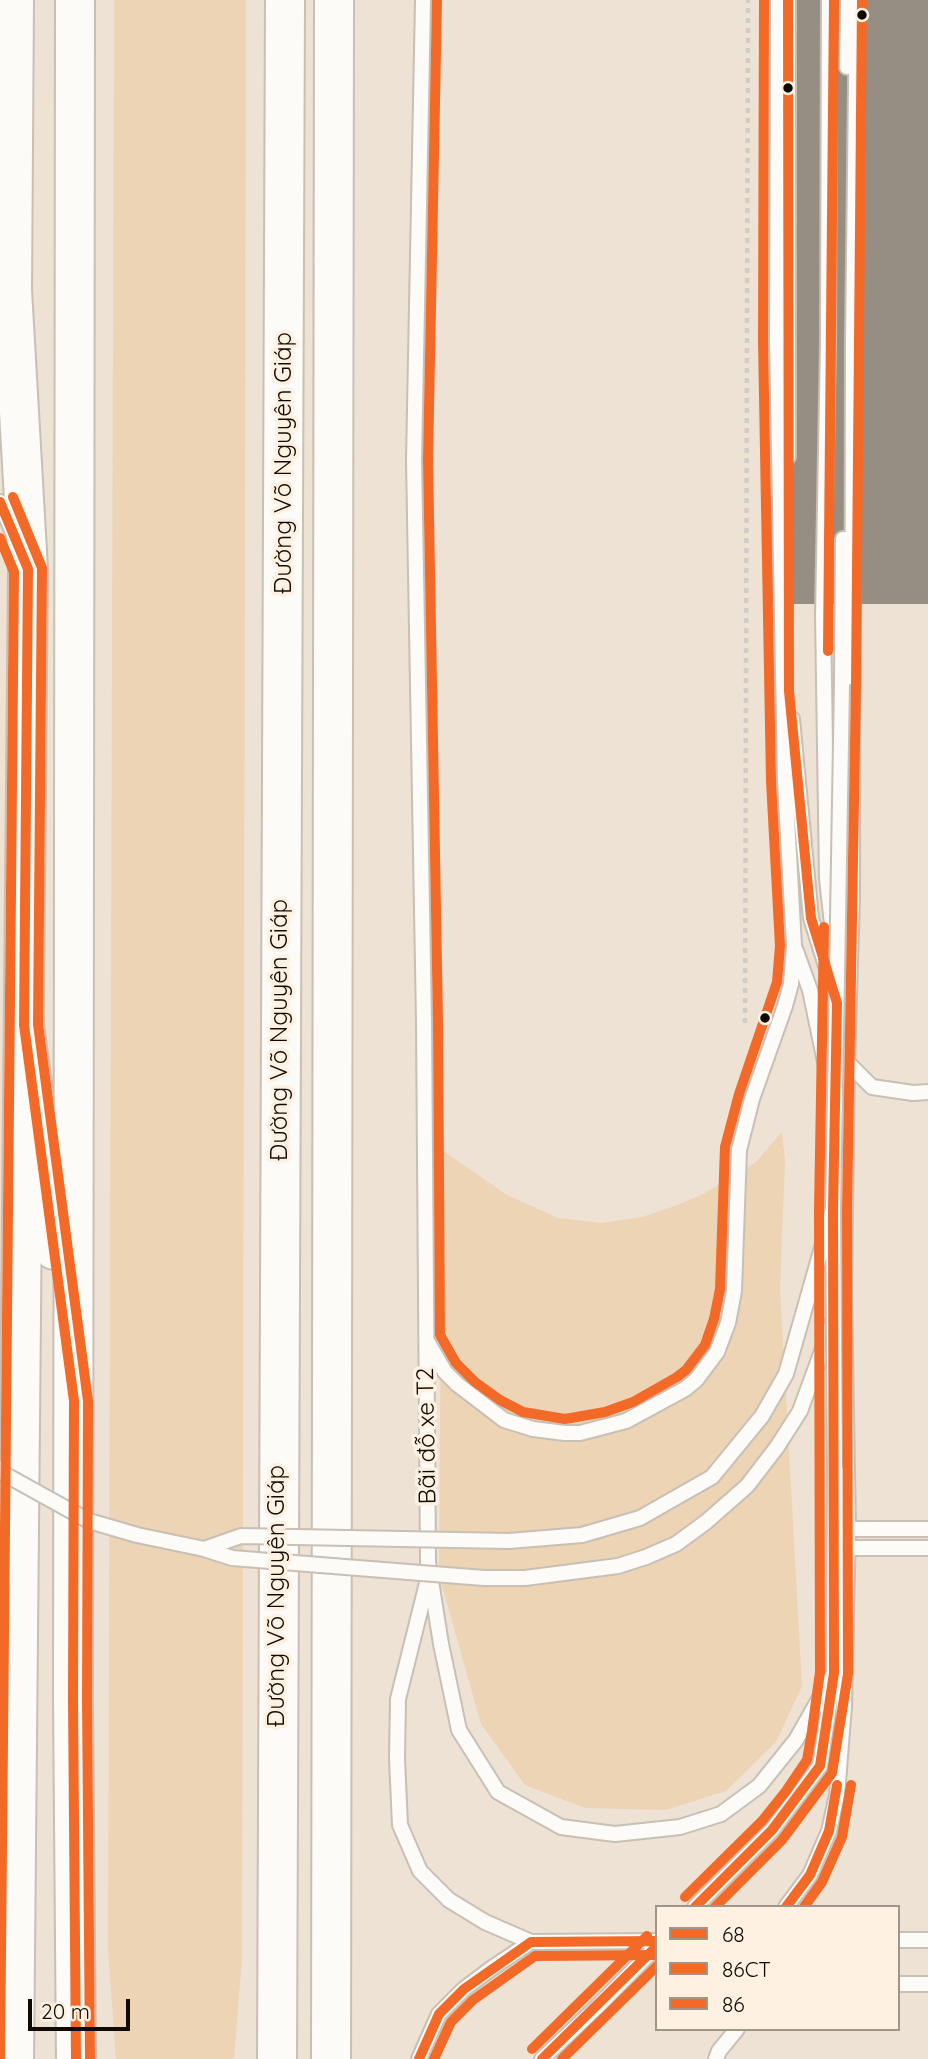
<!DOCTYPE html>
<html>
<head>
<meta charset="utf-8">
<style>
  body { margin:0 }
  #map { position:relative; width:928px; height:2059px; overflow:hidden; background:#ede2d3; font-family:Quicksand,sans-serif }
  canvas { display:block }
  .legend { position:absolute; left:655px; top:1905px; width:245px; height:126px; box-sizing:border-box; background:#fef1e1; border:2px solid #9f9588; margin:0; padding:9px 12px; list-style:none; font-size:21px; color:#110a03 }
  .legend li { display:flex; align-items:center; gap:14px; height:35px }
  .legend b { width:35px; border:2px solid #9f9588 }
  .scale { position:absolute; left:28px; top:1999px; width:102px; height:32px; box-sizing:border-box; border:4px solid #110a03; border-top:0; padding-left:9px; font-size:21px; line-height:24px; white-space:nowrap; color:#110a03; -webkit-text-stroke:5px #fef1e1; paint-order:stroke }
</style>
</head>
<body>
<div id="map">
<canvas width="928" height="2059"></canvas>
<ul class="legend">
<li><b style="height:9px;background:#f36928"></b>68</li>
<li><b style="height:9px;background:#f36928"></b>86CT</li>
<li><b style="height:9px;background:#f36928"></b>86</li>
</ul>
<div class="scale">20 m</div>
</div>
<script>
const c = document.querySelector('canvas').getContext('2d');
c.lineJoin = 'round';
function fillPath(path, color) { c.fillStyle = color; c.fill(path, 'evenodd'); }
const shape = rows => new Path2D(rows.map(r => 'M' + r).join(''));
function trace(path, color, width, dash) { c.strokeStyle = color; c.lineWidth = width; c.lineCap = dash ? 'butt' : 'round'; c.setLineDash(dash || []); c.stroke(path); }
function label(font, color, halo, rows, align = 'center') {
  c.font = font + ' Quicksand,sans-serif'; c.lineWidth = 7; c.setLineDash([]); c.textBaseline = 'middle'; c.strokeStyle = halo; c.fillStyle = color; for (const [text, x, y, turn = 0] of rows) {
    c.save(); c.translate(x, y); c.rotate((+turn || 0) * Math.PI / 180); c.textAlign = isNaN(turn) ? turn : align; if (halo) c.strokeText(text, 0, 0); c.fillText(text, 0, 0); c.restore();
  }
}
fillPath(shape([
  [114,0,246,0,242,1958,234,2059,116,2059,108,1949],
  [782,1132,785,1161,780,1289,802,1686,776,1742,726,1791,666,1810,585,1808,525,1785,481,1724,439,1575,442,1150,507,1195,558,1218,602,1223,642,1217,678,1205,705,1193,756,1162]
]), '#ecd4b5');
fillPath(shape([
  [772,0,928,0,928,604,771,604]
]), '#978e83');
const service = shape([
  [423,0,414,460,424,1022,428,1562,441,1644,459,1730,498,1792,561,1827,615,1834,680,1827,721,1814,759,1786,796,1740,834,1673],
  [829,0,828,342,823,615,827,879,833,933],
  [847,67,848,0],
  [788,457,788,0],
  [0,502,13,533],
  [842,684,843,539],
  [792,719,811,918,835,995],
  [796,951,810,990,831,1091],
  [847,1062,872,1087,913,1093,928,1092],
  [427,1341,445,1372,457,1384,504,1420,533,1429,565,1433,580,1433,626,1421,685,1389,696,1380,717,1352,728,1323,734,1291,739,1150,752,1099,785,1006,791,984,794,946,785,781,777,341,778,0],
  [777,1447,800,1411,833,1321],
  [848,1529,928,1529],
  [847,1548,928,1548],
  [428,1579,398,1699,397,1759,400,1825,420,1871,449,1900,485,1922,531,1942,657,1941],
  [695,1907,772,1830,820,1766,834,1673,835,1468],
  [786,1907,810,1875,829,1831,837,1795,844,1706,848,1529,844,1289,847,1062,852,899,853,342,857,0],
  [898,1940,928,1940],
  [898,1984,928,1984],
  [419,2059,439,2014,464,1989,492,1968,531,1942],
  [542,2059,597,2007,657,1946],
  [716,2059,719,2051,737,2029]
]);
const secondary = shape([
  [14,0,12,290,28,569,14,2059],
  [331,2059,334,0]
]);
const trunk = shape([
  [75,0,73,1699,76,2059],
  [24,1025,54,1250],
  [277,2059,285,0]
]);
trace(service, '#c8bfb5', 18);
trace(secondary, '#c8bfb5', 42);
trace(trunk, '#c8bfb5', 42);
trace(shape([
  [745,1023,748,0]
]), '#d0cdc9', 4.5, [5, 5]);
trace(service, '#fcfbf8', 14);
trace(secondary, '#fcfbf8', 38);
trace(trunk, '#fcfbf8', 38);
const serviceBridge = shape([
  [0,1468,6,1475,89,1521,137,1535,204,1549,232,1558,484,1578,525,1578,618,1566,646,1557,676,1544,706,1522,747,1486,777,1447],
  [835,1468,833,1209,842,684],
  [204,1549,241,1536,509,1541,582,1535,640,1518,712,1477,762,1416,786,1374,833,1209]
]);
trace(serviceBridge, '#c8bfb5', 18, []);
trace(serviceBridge, '#fcfbf8', 14);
trace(shape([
  [0,502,28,569,24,1025,74,1401,73,1699,76,2059],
  [695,1907,772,1830,820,1766,834,1673,833,1209,837,1003,811,918,789,691,788,0],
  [786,1907,810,1875,829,1831,837,1785],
  [419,2059,439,2014,464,1989,531,1942,657,1941],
  [542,2059,657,1946]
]), '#f36928', 10);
trace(shape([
  [0,538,14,572,0,2059],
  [715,1907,782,1840,832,1773,848,1674,847,1209,856,684,862,0],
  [804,1907,822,1882,842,1837,851,1785],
  [434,2059,451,2022,473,2000,535,1956,657,1955],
  [562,2059,657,1966]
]), '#f36928', 10);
trace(shape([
  [437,0,428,460,438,1022,440,1335,456,1363,475,1382,500,1400,523,1412,565,1419,605,1412,633,1402,677,1377,686,1370,705,1345,714,1319,720,1289,725,1147,739,1094,777,982,780,946,771,781,763,341,764,0],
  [13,497,42,568,38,1024,88,1401,87,1699,90,2059],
  [828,651,834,0],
  [685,1897,762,1821,786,1791,807,1760,812,1731,820,1672,819,1209,824,927],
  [532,2049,647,1936]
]), '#f36928', 10);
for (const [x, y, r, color] of [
  [862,15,6,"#110a03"],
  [788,88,6,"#110a03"],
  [765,1018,6,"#110a03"]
]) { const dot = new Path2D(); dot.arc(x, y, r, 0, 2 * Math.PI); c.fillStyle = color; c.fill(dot); trace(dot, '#fef1e1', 2.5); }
label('24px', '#110a03', '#fef1e1', [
  ["Đường Võ Nguyên Giáp",284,463,-90],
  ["Đường Võ Nguyên Giáp",280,1030,-90],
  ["Bãi đỗ xe T2",427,1436,-91],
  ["Đường Võ Nguyên Giáp",277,1596,-90]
]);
</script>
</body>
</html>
